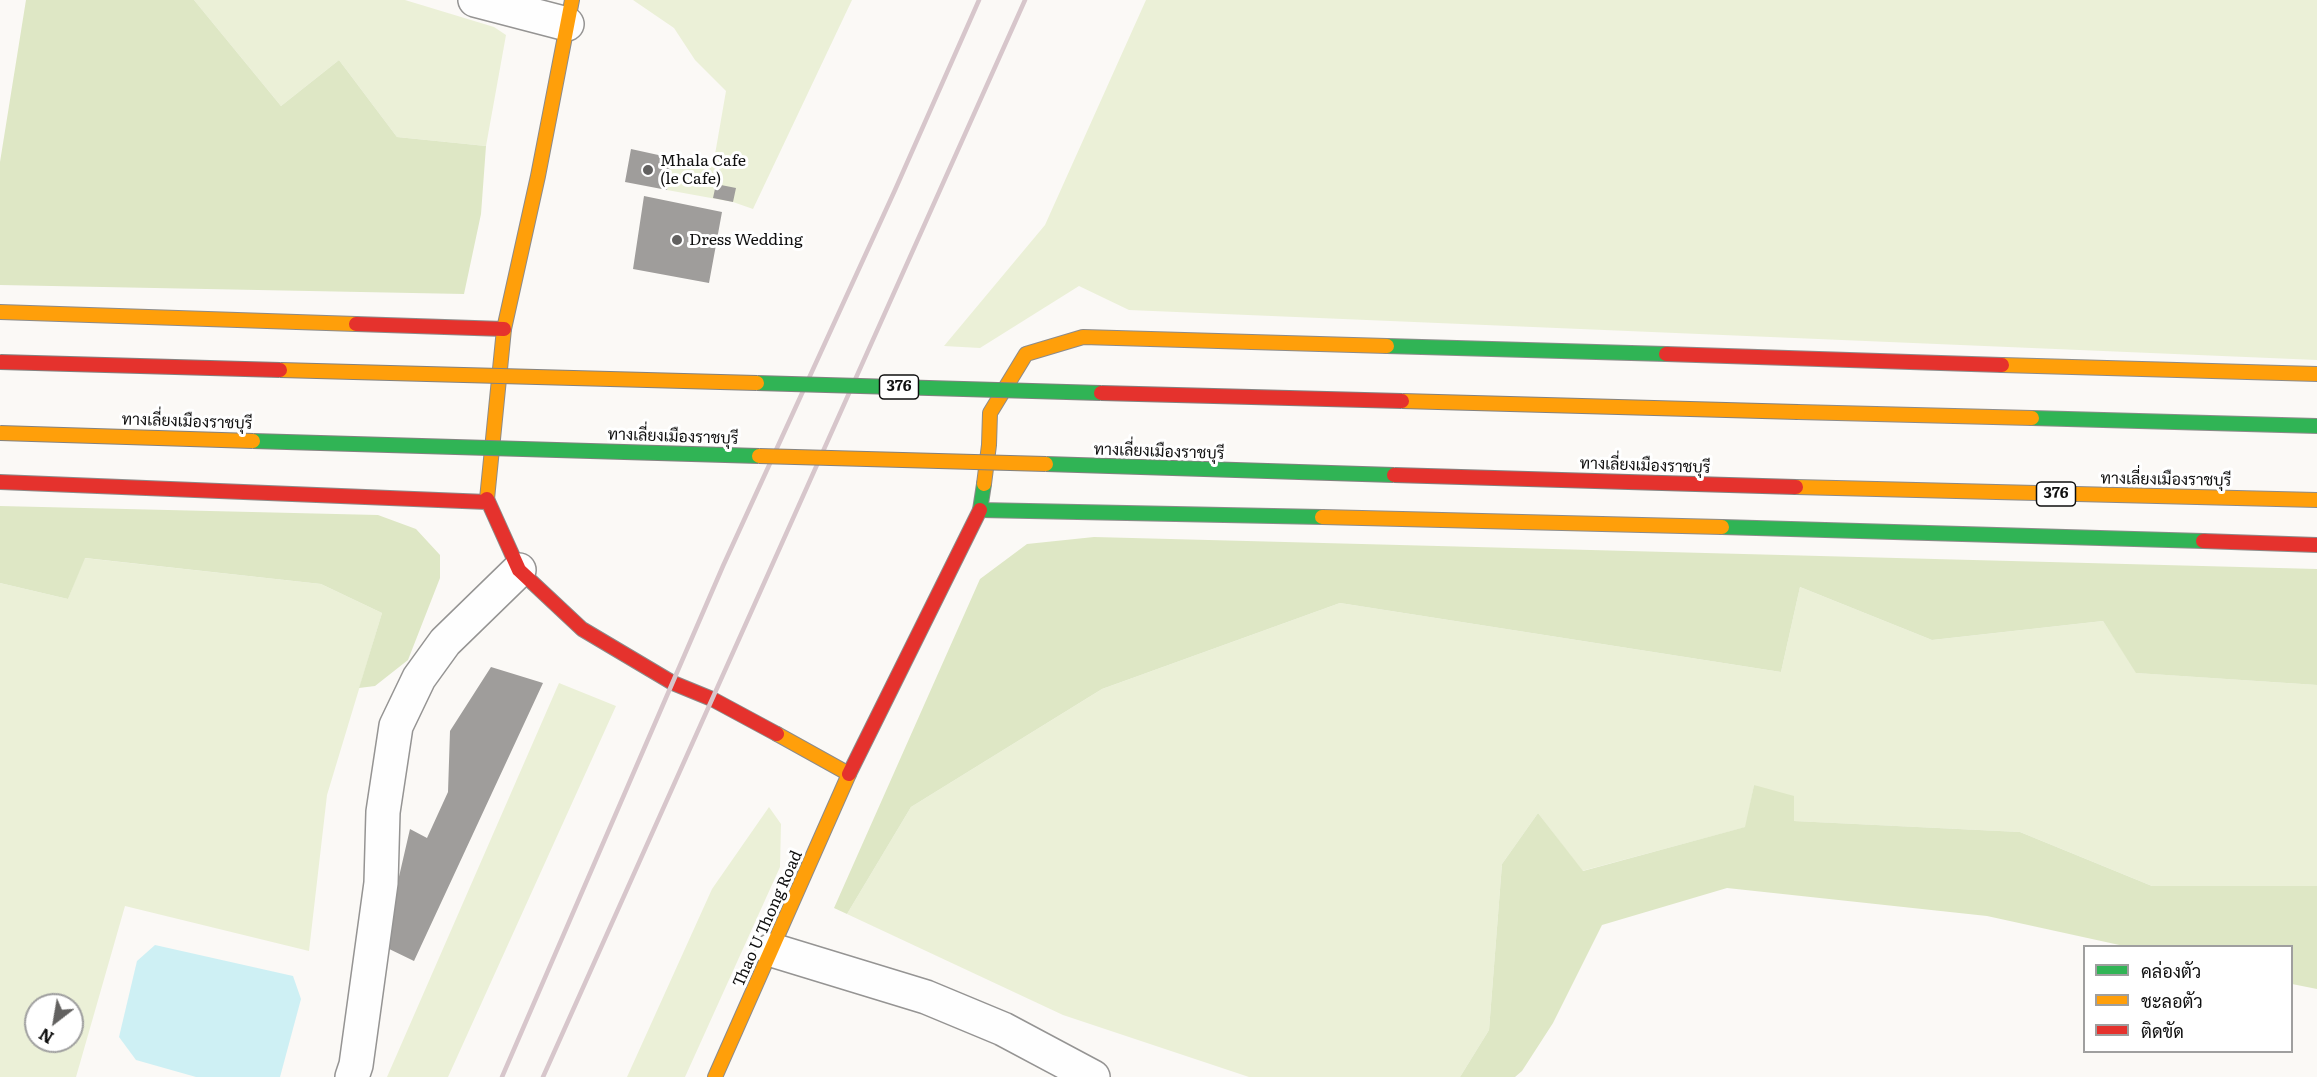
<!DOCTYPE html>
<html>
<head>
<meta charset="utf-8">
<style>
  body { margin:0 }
  #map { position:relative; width:2317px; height:1077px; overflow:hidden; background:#fbf9f6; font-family:Literata,Sarabun,serif }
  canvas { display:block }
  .legend { position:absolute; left:2083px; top:945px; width:210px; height:108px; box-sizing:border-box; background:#fff; border:2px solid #9f9f9f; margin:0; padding:8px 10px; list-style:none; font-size:18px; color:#0f0f0f }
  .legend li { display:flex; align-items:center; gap:12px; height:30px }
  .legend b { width:30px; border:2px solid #9f9f9f }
  .north { position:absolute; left:24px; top:993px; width:60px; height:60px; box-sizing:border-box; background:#fff; border:2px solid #9f9f9f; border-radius:50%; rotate:211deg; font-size:16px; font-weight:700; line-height:24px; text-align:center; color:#0f0f0f }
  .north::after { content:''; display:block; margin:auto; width:21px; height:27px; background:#626160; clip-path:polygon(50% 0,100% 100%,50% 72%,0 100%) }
</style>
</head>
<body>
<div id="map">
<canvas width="2317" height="1077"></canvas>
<ul class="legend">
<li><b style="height:8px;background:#30b455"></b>คล่องตัว</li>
<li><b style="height:8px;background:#ff9f0a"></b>ชะลอตัว</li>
<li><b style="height:8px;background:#e5322d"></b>ติดขัด</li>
</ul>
<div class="north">N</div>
</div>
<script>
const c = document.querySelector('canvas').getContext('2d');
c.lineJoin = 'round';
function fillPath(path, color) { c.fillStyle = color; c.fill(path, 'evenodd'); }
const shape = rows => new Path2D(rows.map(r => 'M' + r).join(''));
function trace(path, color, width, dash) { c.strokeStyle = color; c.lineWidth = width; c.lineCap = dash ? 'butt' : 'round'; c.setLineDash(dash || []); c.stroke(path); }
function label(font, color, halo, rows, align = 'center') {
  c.font = font + ' Literata,Sarabun,serif'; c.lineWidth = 6; c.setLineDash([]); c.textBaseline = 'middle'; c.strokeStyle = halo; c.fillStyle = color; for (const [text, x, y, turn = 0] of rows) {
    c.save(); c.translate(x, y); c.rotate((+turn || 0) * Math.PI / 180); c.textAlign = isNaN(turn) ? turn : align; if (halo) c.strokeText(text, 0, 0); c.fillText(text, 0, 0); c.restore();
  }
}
fillPath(shape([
  [194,0,405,0,494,27,506,35,486,146,397,137,339,60,281,106],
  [633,0,852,0,753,209,733,202,667,190,672,158,713,166,726,91,695,60,674,28],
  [1146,0,2317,0,2317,360,1129,310,1079,286,980,348,944,346,1045,225],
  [84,558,321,584,382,613,327,795,309,951,125,906,76,1077,0,1077,0,583,68,599],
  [36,1005,72,1005,72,1041,36,1041],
  [1800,587,1932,640,2103,621,2137,673,2317,685,2317,886,2152,886,2020,832,1793,821,1754,785,1746,827,1582,871,1538,813,1502,864,1489,1030,1460,1077,1249,1077,1063,1015,847,914,911,807,1102,689,1340,603,1781,672],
  [559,683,616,706,448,1077,387,1077],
  [769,807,781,824,780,867,685,1077,627,1077,712,889]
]), '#ebf0d7');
fillPath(shape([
  [26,0,194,0,281,106,339,60,397,137,486,146,481,214,464,294,0,285,0,162],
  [0,506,378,515,416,529,440,555,440,578,408,660,375,686,359,688,382,613,321,584,85,558,68,599,0,583],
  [1094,537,2317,569,2317,685,2136,673,2103,621,1932,640,1800,587,1781,672,1340,603,1102,689,911,807,847,914,834,908,980,579,1027,544],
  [1754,785,1794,796,1794,821,2020,832,2152,886,2317,886,2317,989,2292,984,2292,946,2124,946,1987,916,1727,888,1602,925,1553,1023,1522,1071,1515,1077,1460,1077,1489,1030,1502,864,1538,813,1583,871,1745,827]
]), '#dee7c5');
fillPath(shape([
  [155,945,293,976,301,999,280,1077,196,1077,136,1060,119,1037,137,961]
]), '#cef0f4');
fillPath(shape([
  [631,149,672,158,667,190,625,182],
  [716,184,736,188,733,202,713,198],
  [644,196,722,212,709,283,633,269],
  [491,667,543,683,414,961,383,946,410,829,427,838,448,792,450,731]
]), '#9f9d9b');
const street = shape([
  [475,0,567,24],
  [772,950,926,997,1003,1029,1093,1077],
  [352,1077,356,1065,381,883,383,812,396,726,419,678,445,642,519,570]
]);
const fast = shape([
  [1387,346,1666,354],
  [2032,418,2317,426],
  [984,484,980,510,1322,517],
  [1722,527,2203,541]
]);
const slow = shape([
  [0,312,356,324],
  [2002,365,2317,374],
  [1798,412,2032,418],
  [984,484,989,445,990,413,1026,354,1083,337,1387,346],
  [1796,487,2317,500],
  [487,499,504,329,538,176,572,0],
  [1322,517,1722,527],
  [715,1077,849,774,777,734]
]);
const jam = shape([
  [356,324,504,329],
  [1666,354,2002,365],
  [0,482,487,502],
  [487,499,519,570,582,629,673,683,712,699,777,734],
  [2203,541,2317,545],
  [849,774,980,510]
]);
trace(street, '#959493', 36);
trace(fast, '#8c8b8a', 16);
trace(slow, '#8c8b8a', 16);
trace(jam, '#8c8b8a', 16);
trace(street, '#fefefe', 33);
trace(fast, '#30b455', 14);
trace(slow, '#ff9f0a', 14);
trace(jam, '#e5322d', 14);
trace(shape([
  [502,1077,723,566,895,190,979,0],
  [543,1077,1025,0]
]), '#d7c6cb', 4.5);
const fastBridge = shape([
  [757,383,1101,393],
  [253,441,759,456],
  [1046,464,1394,475]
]);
const slowBridge = shape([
  [280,370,757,383],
  [1402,401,1798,412],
  [0,433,253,441],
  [759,456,1046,464]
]);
const jamBridge = shape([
  [0,362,280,370],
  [1101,393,1402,401],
  [1394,475,1796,487]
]);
trace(fastBridge, '#838280', 16, []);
trace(slowBridge, '#838280', 16, []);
trace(jamBridge, '#838280', 16, []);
trace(fastBridge, '#30b455', 14);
trace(slowBridge, '#ff9f0a', 14);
trace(jamBridge, '#e5322d', 14);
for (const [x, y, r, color] of [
  [648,170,6,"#626160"],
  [677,240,6,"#626160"]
]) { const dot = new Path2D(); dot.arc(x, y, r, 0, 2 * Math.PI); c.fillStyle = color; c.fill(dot); trace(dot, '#fff', 2); }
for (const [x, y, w] of [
  [899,387,39],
  [2056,494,39]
]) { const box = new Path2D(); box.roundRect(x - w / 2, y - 12, w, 24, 4.5); c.fillStyle = '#fff'; c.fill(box); trace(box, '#0f0f0f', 1.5); }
label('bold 15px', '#0f0f0f', null, [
  ["376",899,387],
  ["376",2056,494]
]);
label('16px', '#0f0f0f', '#fff', [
  ["Mhala Cafe",660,161],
  ["(le Cafe)",660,179],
  ["Dress Wedding",689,240]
], 'left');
label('16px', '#0f0f0f', '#fff', [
  ["ทางเลี่ยงเมืองราชบุรี",187,422,2],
  ["ทางเลี่ยงเมืองราชบุรี",673,437,2],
  ["ทางเลี่ยงเมืองราชบุรี",1159,452,2],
  ["ทางเลี่ยงเมืองราชบุรี",1645,466,2],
  ["ทางเลี่ยงเมืองราชบุรี",2166,480,1],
  ["Thao U Thong Road",768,919,-66]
]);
</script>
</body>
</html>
